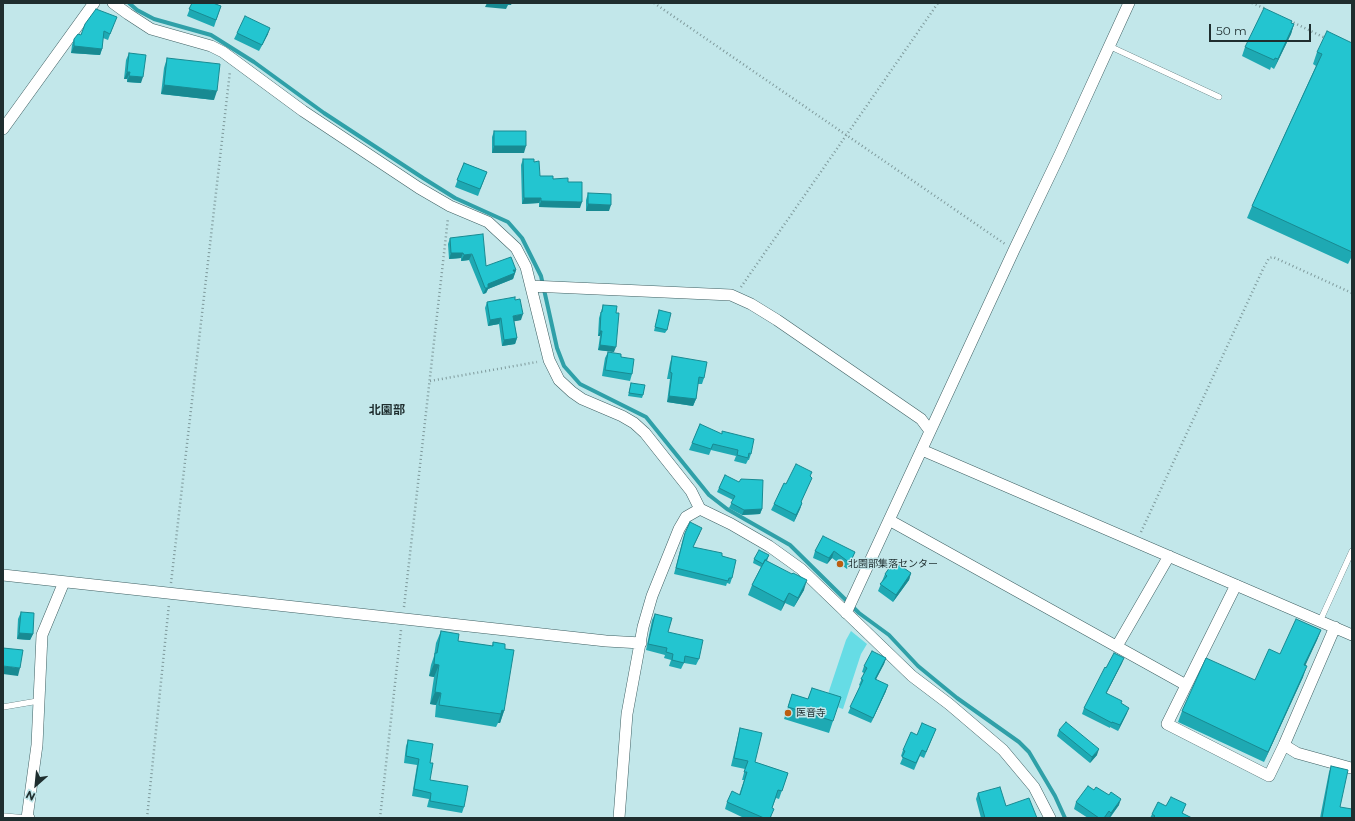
<!DOCTYPE html>
<html>
<head>
<meta charset="utf-8">
<style>
  body { margin:0 }
  #map { position:relative; width:1355px; height:821px; overflow:hidden; background:#c2e7ea; font-family:Montserrat,sans-serif }
  canvas { display:block }
  .frame { position:absolute; inset:0; border:4px solid #1f2e2f; pointer-events:none }
  .north { position:absolute; left:16px; top:765px; width:40px; height:40px; -webkit-text-stroke:3px #c2e7ea; paint-order:stroke; rotate:207deg; font-size:11px; font-weight:700; line-height:16px; text-align:center; color:#1f2e2f }
  .north::after { content:''; display:block; margin:auto; width:14px; height:18px; background:#1f2e2f; clip-path:polygon(50% 0,100% 100%,50% 72%,0 100%) }
  .scale { position:absolute; left:1209px; top:24px; width:102px; height:18px; box-sizing:border-box; border:2px solid #1f2e2f; border-top:0; padding-left:5px; font-size:12px; line-height:14px; white-space:nowrap; color:#1f2e2f; -webkit-text-stroke:3px #c2e7ea; paint-order:stroke }
</style>
</head>
<body>
<div id="map">
<canvas width="1355" height="821"></canvas>
<div class="frame"></div>
<div class="north">N</div>
<div class="scale">50 m</div>
</div>
<script>
const c = document.querySelector('canvas').getContext('2d');
c.lineJoin = 'round';
function fillPath(path, color) { c.fillStyle = color; c.fill(path, 'evenodd'); }
const shape = rows => new Path2D(rows.map(r => 'M' + r).join(''));
function trace(path, color, width, dash) { c.strokeStyle = color; c.lineWidth = width; c.lineCap = dash ? 'butt' : 'round'; c.setLineDash(dash || []); c.stroke(path); }
function label(font, color, halo, rows, align = 'center') {
  c.font = font + ' Montserrat,"Noto Sans JP",sans-serif'; c.lineWidth = 3; c.setLineDash([]); c.textBaseline = 'middle'; c.strokeStyle = halo; c.fillStyle = color; for (const [text, x, y, turn = 0] of rows) {
    c.save(); c.translate(x, y); c.rotate((+turn || 0) * Math.PI / 180); c.textAlign = isNaN(turn) ? turn : align; if (halo) c.strokeText(text, 0, 0); c.fillText(text, 0, 0); c.restore();
  }
}
fillPath(shape([
  [851,631,867,644,861,654,843,709,825,703,846,640]
]), '#66dce5');
trace(shape([
  [129,3,137,10,154,19,211,35,254,62,324,113,423,178,455,198,508,222,522,238,541,276,557,348,564,366,580,384,646,417,709,495,727,509,790,545,859,613,889,635,918,666,957,698,1019,742,1029,752,1055,796,1065,818]
]), '#2fa0a8', 4);
const lane = shape([
  [1109,46,1219,97],
  [1320,621,1352,551],
  [3,707,38,701],
  [3,816,27,818]
]);
const street = shape([
  [113,3,128,14,151,29,211,46,223,52,303,111,419,188,450,206,488,222,516,248,526,267,549,360,559,380,572,392,582,399,622,416,634,423,645,433,691,491,700,509,731,524,769,546,801,569,912,676,949,704,1003,750,1034,787,1050,818],
  [3,129,94,3],
  [531,286,731,295,751,304,777,320,921,419,930,431],
  [922,450,1352,635],
  [889,520,1186,685],
  [3,575,606,641,641,643],
  [1236,585,1167,724,1269,776,1284,745,1335,627],
  [846,613,1014,250,1060,154,1129,3],
  [1117,646,1169,556],
  [1284,745,1297,753,1351,768],
  [29,818,27,818,37,745,42,635,64,582],
  [619,818,627,714,643,627,652,596,679,529,686,517,700,509]
]);
trace(lane, '#3f6063', 6);
trace(street, '#3f6063', 12);
trace(shape([
  [654,3,1005,244],
  [1252,3,1266,9],
  [1290,21,1325,38],
  [741,287,938,3],
  [430,381,537,362],
  [1141,532,1263,269,1269,258,1273,257,1352,293],
  [171,583,230,71],
  [404,607,448,218],
  [147,818,169,604],
  [380,818,401,630]
]), '#7e999b', 2.5, [1, 3]);
trace(lane, '#fff', 5.5);
trace(street, '#fff', 11);
fillPath(shape([
  [192,3,221,6,214,27,187,16],
  [1291,23,1294,24,1291,34,1274,69,1271,67,1270,70,1242,56,1245,47],
  [114,24,108,40,103,38,102,49,100,55,71,53,72,45,74,39,81,35],
  [237,33,268,34,259,51,234,39],
  [1352,43,1352,256,1348,264,1247,218,1252,206,1316,66,1313,64,1317,52],
  [129,53,141,83,127,82,127,79,124,79,126,60],
  [167,58,214,100,161,94,164,68],
  [494,131,524,153,492,153,492,137],
  [523,159,534,162,540,176,568,182,580,208,539,207,539,203,522,204,521,165],
  [464,163,487,172,478,196,455,187],
  [588,193,609,211,586,211,586,200],
  [450,238,486,266,516,270,513,279,488,289,486,293,483,294,469,260,461,261,461,258,449,259,448,244],
  [487,302,521,320,514,321,517,338,515,344,502,346,499,324,488,326,485,308],
  [603,305,614,352,598,350,600,336,598,336,599,318],
  [659,310,667,330,665,333,654,331],
  [608,352,621,357,632,374,630,381,602,376,605,358],
  [672,356,704,378,702,384,698,384,696,399,693,406,667,402,670,379,667,379,670,363],
  [631,383,643,395,642,398,628,396],
  [700,424,751,454,749,460,748,460,746,464,734,461,736,456,711,450,709,455,689,450],
  [725,475,762,509,760,514,742,515,729,508,733,500,717,492],
  [810,477,809,484,801,502,802,503,800,509,794,522,771,510,774,504,786,484],
  [685,533,700,533,693,547,722,556,732,578,730,584,727,583,726,586,674,574,683,539],
  [815,551,855,552,847,569,832,558,827,564,813,558],
  [769,555,767,561,804,590,794,607,785,603,781,611,748,595,752,585,761,567,753,563,754,559],
  [911,573,909,580,893,602,878,591,885,574],
  [21,612,33,634,30,640,17,639,18,619],
  [655,614,668,632,699,659,696,665,684,663,681,669,669,666,671,660,664,658,665,655,646,650,652,620],
  [1321,630,1317,640,1305,665,1303,677,1264,762,1178,722,1182,711,1255,680,1280,654],
  [441,631,458,641,492,646,493,642,505,649,504,711,500,723,498,723,496,727,435,717,436,705,430,704,434,677,429,676,431,665,434,656,436,643],
  [886,658,884,664,876,679,886,691,871,723,848,713,860,686,859,685,864,673,862,672,864,666],
  [1122,663,1106,693,1121,704,1127,713,1118,731,1110,727,1110,728,1082,714,1084,708,1106,668],
  [812,688,833,721,829,733,784,719,792,694,808,699],
  [740,728,755,762,788,773,779,799,776,798,772,808,771,818,744,818,725,809,727,802,739,795,744,780,742,780,745,769,731,766,738,736],
  [936,729,924,758,920,756,914,770,900,764,903,757,901,756,903,750,917,735],
  [1059,730,1097,755,1090,763,1057,736],
  [408,740,430,763,430,780,464,807,462,813,427,807,429,799,412,796,417,765,404,763,406,746],
  [1331,766,1340,807,1352,818,1320,818,1329,772],
  [978,793,1006,806,1037,818,981,818,976,799],
  [1076,802,1119,805,1110,818,1088,818,1074,809],
  [1184,810,1182,813,1192,818,1150,818,1152,814]
]), '#1ea9b3');
fillPath(shape([
  [487,3,512,3,511,5,508,5,506,9,485,7],
  [1294,24,1291,34,1274,69,1278,59],
  [270,28,268,34,259,51,262,45],
  [74,46,102,49,100,55,71,53],
  [127,72,130,72,127,79,124,79],
  [129,76,143,77,141,83,127,82],
  [164,85,217,91,214,100,161,94],
  [494,146,526,146,524,153,492,153],
  [524,198,541,198,539,203,522,204],
  [541,201,582,202,580,208,539,207],
  [588,204,611,205,609,211,586,211],
  [451,253,463,253,461,258,449,259],
  [472,254,469,260,461,261,464,255],
  [513,270,516,270,513,279,488,289,486,293,483,294,488,284],
  [523,314,521,320,511,322,513,316],
  [501,318,499,324,488,326,490,320],
  [600,331,602,331,600,336,598,336],
  [517,338,515,344,502,346,504,340],
  [600,345,616,347,614,352,598,350],
  [669,396,696,399,693,406,667,402],
  [802,503,800,509,794,522,796,515],
  [762,509,760,514,742,515,744,510],
  [834,551,832,558,827,564,829,558],
  [911,573,909,580,893,602,896,595],
  [807,580,804,590,794,607,798,598],
  [789,593,785,603,781,611,784,602],
  [1321,630,1317,640,1301,675,1304,665],
  [19,633,33,634,30,640,17,639],
  [886,658,884,664,873,685,875,679],
  [1124,658,1122,663,1104,698,1106,693],
  [434,664,439,665,434,677,429,676],
  [3,666,20,668,18,676,3,674],
  [1307,666,1303,677,1264,762,1268,752],
  [888,685,886,691,871,723,873,718],
  [435,692,441,693,436,705,430,704],
  [1129,708,1127,713,1118,731,1120,725],
  [502,710,504,711,500,723,498,723],
  [1099,749,1097,755,1090,763,1092,757],
  [1121,799,1119,805,1109,818,1111,813]
]), '#188a92');
const building = shape([
  [192,3,213,3,221,6,216,20,189,9,192,3],
  [1264,8,1292,21,1291,23,1294,24,1278,59,1275,58,1274,60,1245,47,1264,8],
  [96,9,117,17,110,34,104,31,102,49,74,46,74,39,78,34,81,35,85,24,96,9],
  [245,16,270,28,262,45,237,33,245,16],
  [1327,31,1352,43,1352,252,1252,206,1322,54,1317,52,1327,31],
  [129,53,146,55,143,77,129,76,130,72,127,72,129,53],
  [167,58,220,64,217,91,164,85,167,58],
  [494,131,526,131,526,146,494,146,494,131],
  [523,159,534,159,534,162,539,161,540,176,553,176,553,179,568,178,568,182,582,182,582,202,541,201,541,198,524,198,523,159],
  [464,163,487,172,480,189,457,180,464,163],
  [588,193,611,194,611,205,588,204,588,193],
  [483,234,486,266,511,257,516,270,513,270,515,273,488,284,488,288,485,288,472,254,464,255,463,253,451,253,450,238,483,234],
  [515,297,515,300,520,299,523,314,513,316,517,338,504,340,501,318,490,320,487,302,515,297],
  [603,305,617,306,616,313,619,313,616,347,600,345,602,331,600,331,601,312,602,312,603,305],
  [659,310,671,313,667,330,655,327,659,310],
  [608,352,621,354,621,357,634,359,632,374,605,370,608,352],
  [672,356,707,362,704,378,699,377,696,399,669,396,672,373,670,372,672,356],
  [631,383,645,385,643,395,629,393,631,383],
  [700,424,722,434,722,431,754,439,751,454,749,453,748,458,737,455,738,450,713,444,711,449,692,443,700,424],
  [796,464,812,472,810,476,812,478,801,502,802,503,796,515,774,504,784,483,786,484,796,464],
  [725,475,739,482,741,479,763,480,762,509,744,510,731,503,735,496,719,488,725,475],
  [690,522,702,528,693,547,722,553,722,556,736,560,732,578,729,578,728,581,676,568,685,533,690,522],
  [823,536,855,552,850,563,834,551,829,558,815,551,823,536],
  [759,550,769,555,766,560,765,560,763,564,754,559,759,550],
  [765,560,792,574,793,573,807,580,798,598,789,593,784,602,752,585,765,560],
  [894,561,911,573,896,595,880,584,887,576,885,574,894,561],
  [21,612,34,613,33,634,19,633,21,612],
  [655,614,672,618,668,632,703,640,699,659,685,656,684,663,672,660,673,654,666,652,667,648,648,644,655,614],
  [1296,619,1321,630,1304,665,1307,666,1268,752,1182,711,1206,658,1255,680,1269,649,1280,654,1296,619],
  [441,631,459,634,458,641,493,646,493,642,505,644,505,649,514,650,504,711,502,710,501,714,439,705,441,693,435,692,439,665,434,664,435,653,437,653,441,631],
  [3,648,23,650,20,668,3,666,3,648],
  [872,651,886,658,875,679,888,685,873,718,850,707,863,680,861,679,867,668,864,666,872,651],
  [1114,653,1124,658,1106,693,1122,701,1121,703,1129,708,1120,725,1112,722,1112,723,1084,708,1105,667,1106,668,1114,653],
  [812,688,841,697,833,721,788,707,792,694,808,699,812,688],
  [1066,722,1099,749,1092,757,1059,730,1066,722],
  [922,723,936,729,926,752,922,750,916,763,902,757,905,751,903,750,911,732,917,735,922,723],
  [740,728,762,733,755,762,788,773,782,791,778,790,772,808,774,809,770,818,764,818,727,802,732,791,740,795,747,772,744,772,748,761,734,758,740,728],
  [408,740,433,744,430,763,433,763,430,780,468,786,464,807,430,801,431,793,414,789,419,759,406,756,408,740],
  [1331,766,1348,770,1340,807,1352,809,1352,818,1322,818,1331,766],
  [1088,786,1094,790,1096,787,1109,795,1111,792,1121,799,1111,813,1109,811,1104,818,1099,818,1076,802,1088,786],
  [1000,787,1006,806,1029,798,1037,818,985,818,978,793,1000,787],
  [1171,797,1186,804,1182,813,1192,818,1153,818,1155,816,1152,814,1158,802,1166,806,1171,797]
]);
fillPath(building, '#23c5d0');
trace(building, '#188a92', 1);
for (const [x, y, r, color] of [
  [840,564,4,"#bc5e11"],
  [788,713,4,"#bc5e11"]
]) { const dot = new Path2D(); dot.arc(x, y, r, 0, 2 * Math.PI); c.fillStyle = color; c.fill(dot); trace(dot, '#c2e7ea', 1.5); }
label('10px', '#1f2e2f', '#c2e7ea', [
  ["北園部集落センター",848,564],
  ["医音寺",796,713]
], 'left');
label('bold 12px', '#1f2e2f', '#c2e7ea', [
  ["北園部",387,410]
]);
</script>
</body>
</html>
